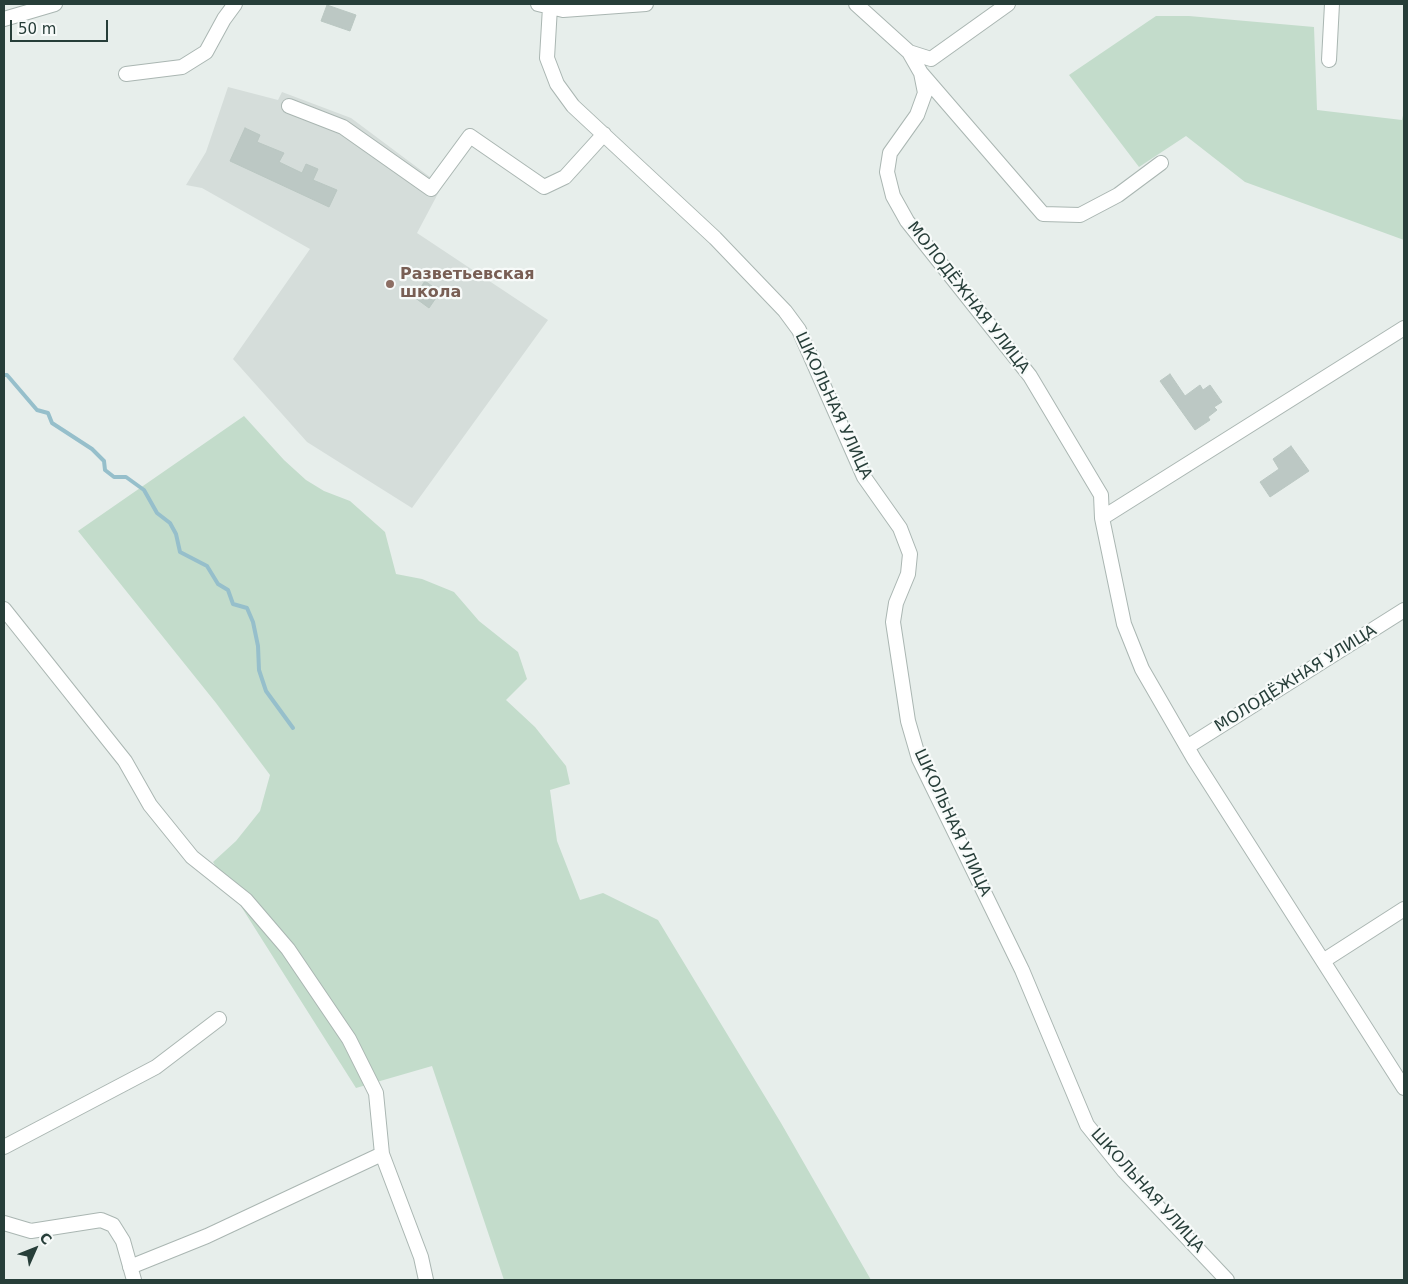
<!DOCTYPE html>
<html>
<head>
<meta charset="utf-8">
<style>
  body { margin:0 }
  #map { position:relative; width:1408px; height:1284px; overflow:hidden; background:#e7eeeb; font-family:"DejaVu Sans",sans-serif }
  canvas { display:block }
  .frame { position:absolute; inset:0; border:5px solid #273e39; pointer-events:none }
  .north { position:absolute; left:10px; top:1224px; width:50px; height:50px; -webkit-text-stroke:4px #f7faf9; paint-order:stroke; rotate:46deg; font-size:14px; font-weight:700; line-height:20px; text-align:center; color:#273e39 }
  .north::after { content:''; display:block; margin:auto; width:18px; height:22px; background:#273e39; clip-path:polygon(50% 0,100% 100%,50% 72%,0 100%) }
  .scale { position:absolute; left:10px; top:20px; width:98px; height:22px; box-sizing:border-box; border:2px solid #273e39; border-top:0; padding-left:6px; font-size:15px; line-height:18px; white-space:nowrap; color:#273e39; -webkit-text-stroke:4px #f7faf9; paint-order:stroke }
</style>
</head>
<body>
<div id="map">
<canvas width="1408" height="1284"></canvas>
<div class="frame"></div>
<div class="north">С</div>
<div class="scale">50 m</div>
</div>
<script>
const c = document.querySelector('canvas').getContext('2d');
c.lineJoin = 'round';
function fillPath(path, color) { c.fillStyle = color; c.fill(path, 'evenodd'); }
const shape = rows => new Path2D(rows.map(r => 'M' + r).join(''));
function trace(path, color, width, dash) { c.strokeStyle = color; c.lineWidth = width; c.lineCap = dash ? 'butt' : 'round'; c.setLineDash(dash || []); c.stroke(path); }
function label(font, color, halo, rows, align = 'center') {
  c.font = font + ' "DejaVu Sans",sans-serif'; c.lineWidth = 4.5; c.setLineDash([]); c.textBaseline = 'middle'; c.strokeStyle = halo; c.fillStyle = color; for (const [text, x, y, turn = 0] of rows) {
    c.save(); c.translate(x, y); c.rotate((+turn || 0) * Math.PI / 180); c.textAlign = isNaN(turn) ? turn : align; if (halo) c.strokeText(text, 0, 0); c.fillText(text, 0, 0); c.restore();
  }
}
fillPath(shape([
  [228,87,278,100,282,92,351,118,442,186,417,233,548,320,412,508,307,442,233,359,310,249,202,188,186,185,206,152]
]), '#d5ddda');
fillPath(shape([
  [1156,16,1189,16,1314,27,1317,110,1402,120,1404,111,1404,240,1245,182,1186,136,1139,167,1069,75],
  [244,416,284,460,306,480,324,491,350,501,385,532,396,574,422,579,454,592,479,621,518,652,527,679,506,700,535,727,566,766,570,784,550,790,557,841,580,900,603,893,658,920,781,1123,871,1280,504,1280,432,1066,356,1088,213,862,236,841,260,811,270,775,216,703,78,531]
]), '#c3dccb');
trace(shape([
  [4,375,7,375,37,410,48,413,52,423,92,449,104,461,105,470,114,477,126,477,144,490,157,513,170,523,176,534,180,552,207,566,218,584,228,590,233,604,247,608,253,622,258,646,259,670,266,691,293,728]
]), '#96bfcb', 4);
const building = shape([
  [327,5,356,15,350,31,321,21,327,5],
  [245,128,260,135,257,142,284,153,279,162,302,173,306,164,318,169,313,180,337,190,329,207,230,161,245,128],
  [425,281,440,292,429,308,414,297,425,281],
  [1170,374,1185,396,1200,385,1203,390,1210,385,1222,402,1214,407,1217,410,1208,417,1210,420,1195,430,1160,381,1170,374],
  [1291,446,1309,471,1270,497,1260,482,1279,469,1273,459,1291,446]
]);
fillPath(building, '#bcc8c4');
trace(building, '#bac7c2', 1);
const minor = shape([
  [538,4,563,10,646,4],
  [856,4,909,52,921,73,925,93,917,115,890,153,887,172,893,196,907,221,1030,376,1101,495,1102,518,1124,624,1142,669,1194,759,1404,1088],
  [550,7,547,58,557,84,573,106,715,238,785,311,799,330,864,477,900,528,910,554,908,574,896,603,893,622,908,721,919,759,1022,970,1087,1125,1124,1171,1227,1280],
  [4,19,55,4],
  [909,52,931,59,1008,4],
  [1329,60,1332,4],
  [126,74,182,67,206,52,224,19,235,4],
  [922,74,1043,214,1080,215,1118,195,1161,163],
  [289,106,343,127,431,189,470,136,544,187,565,177,604,134],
  [1102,518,1404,328],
  [4,609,125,761,150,805,192,857,246,900,288,949,349,1039,376,1093,382,1154,421,1257,426,1280],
  [1187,747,1404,610],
  [1323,961,1404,909],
  [4,1147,156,1067,219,1019],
  [4,1223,31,1231,101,1220,113,1225,123,1241,134,1280],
  [130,1267,207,1236,382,1154]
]);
trace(minor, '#aab6b2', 16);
trace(minor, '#fff', 14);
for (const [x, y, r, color] of [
  [390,284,5,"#8d6e63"]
]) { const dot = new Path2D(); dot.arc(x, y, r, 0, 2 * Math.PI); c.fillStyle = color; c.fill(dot); trace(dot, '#f7faf9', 2); }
label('bold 16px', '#785e54', '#f7faf9', [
  ["Разветьевская",400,275],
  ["школа",400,293]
], 'left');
label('16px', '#273e39', '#f7faf9', [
  ["МОЛОДЁЖНАЯ УЛИЦА",968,298,52],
  ["ШКОЛЬНАЯ УЛИЦА",833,406,65],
  ["МОЛОДЁЖНАЯ УЛИЦА",1296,679,-32],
  ["ШКОЛЬНАЯ УЛИЦА",952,823,65],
  ["ШКОЛЬНАЯ УЛИЦА",1147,1191,48]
]);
</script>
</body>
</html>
